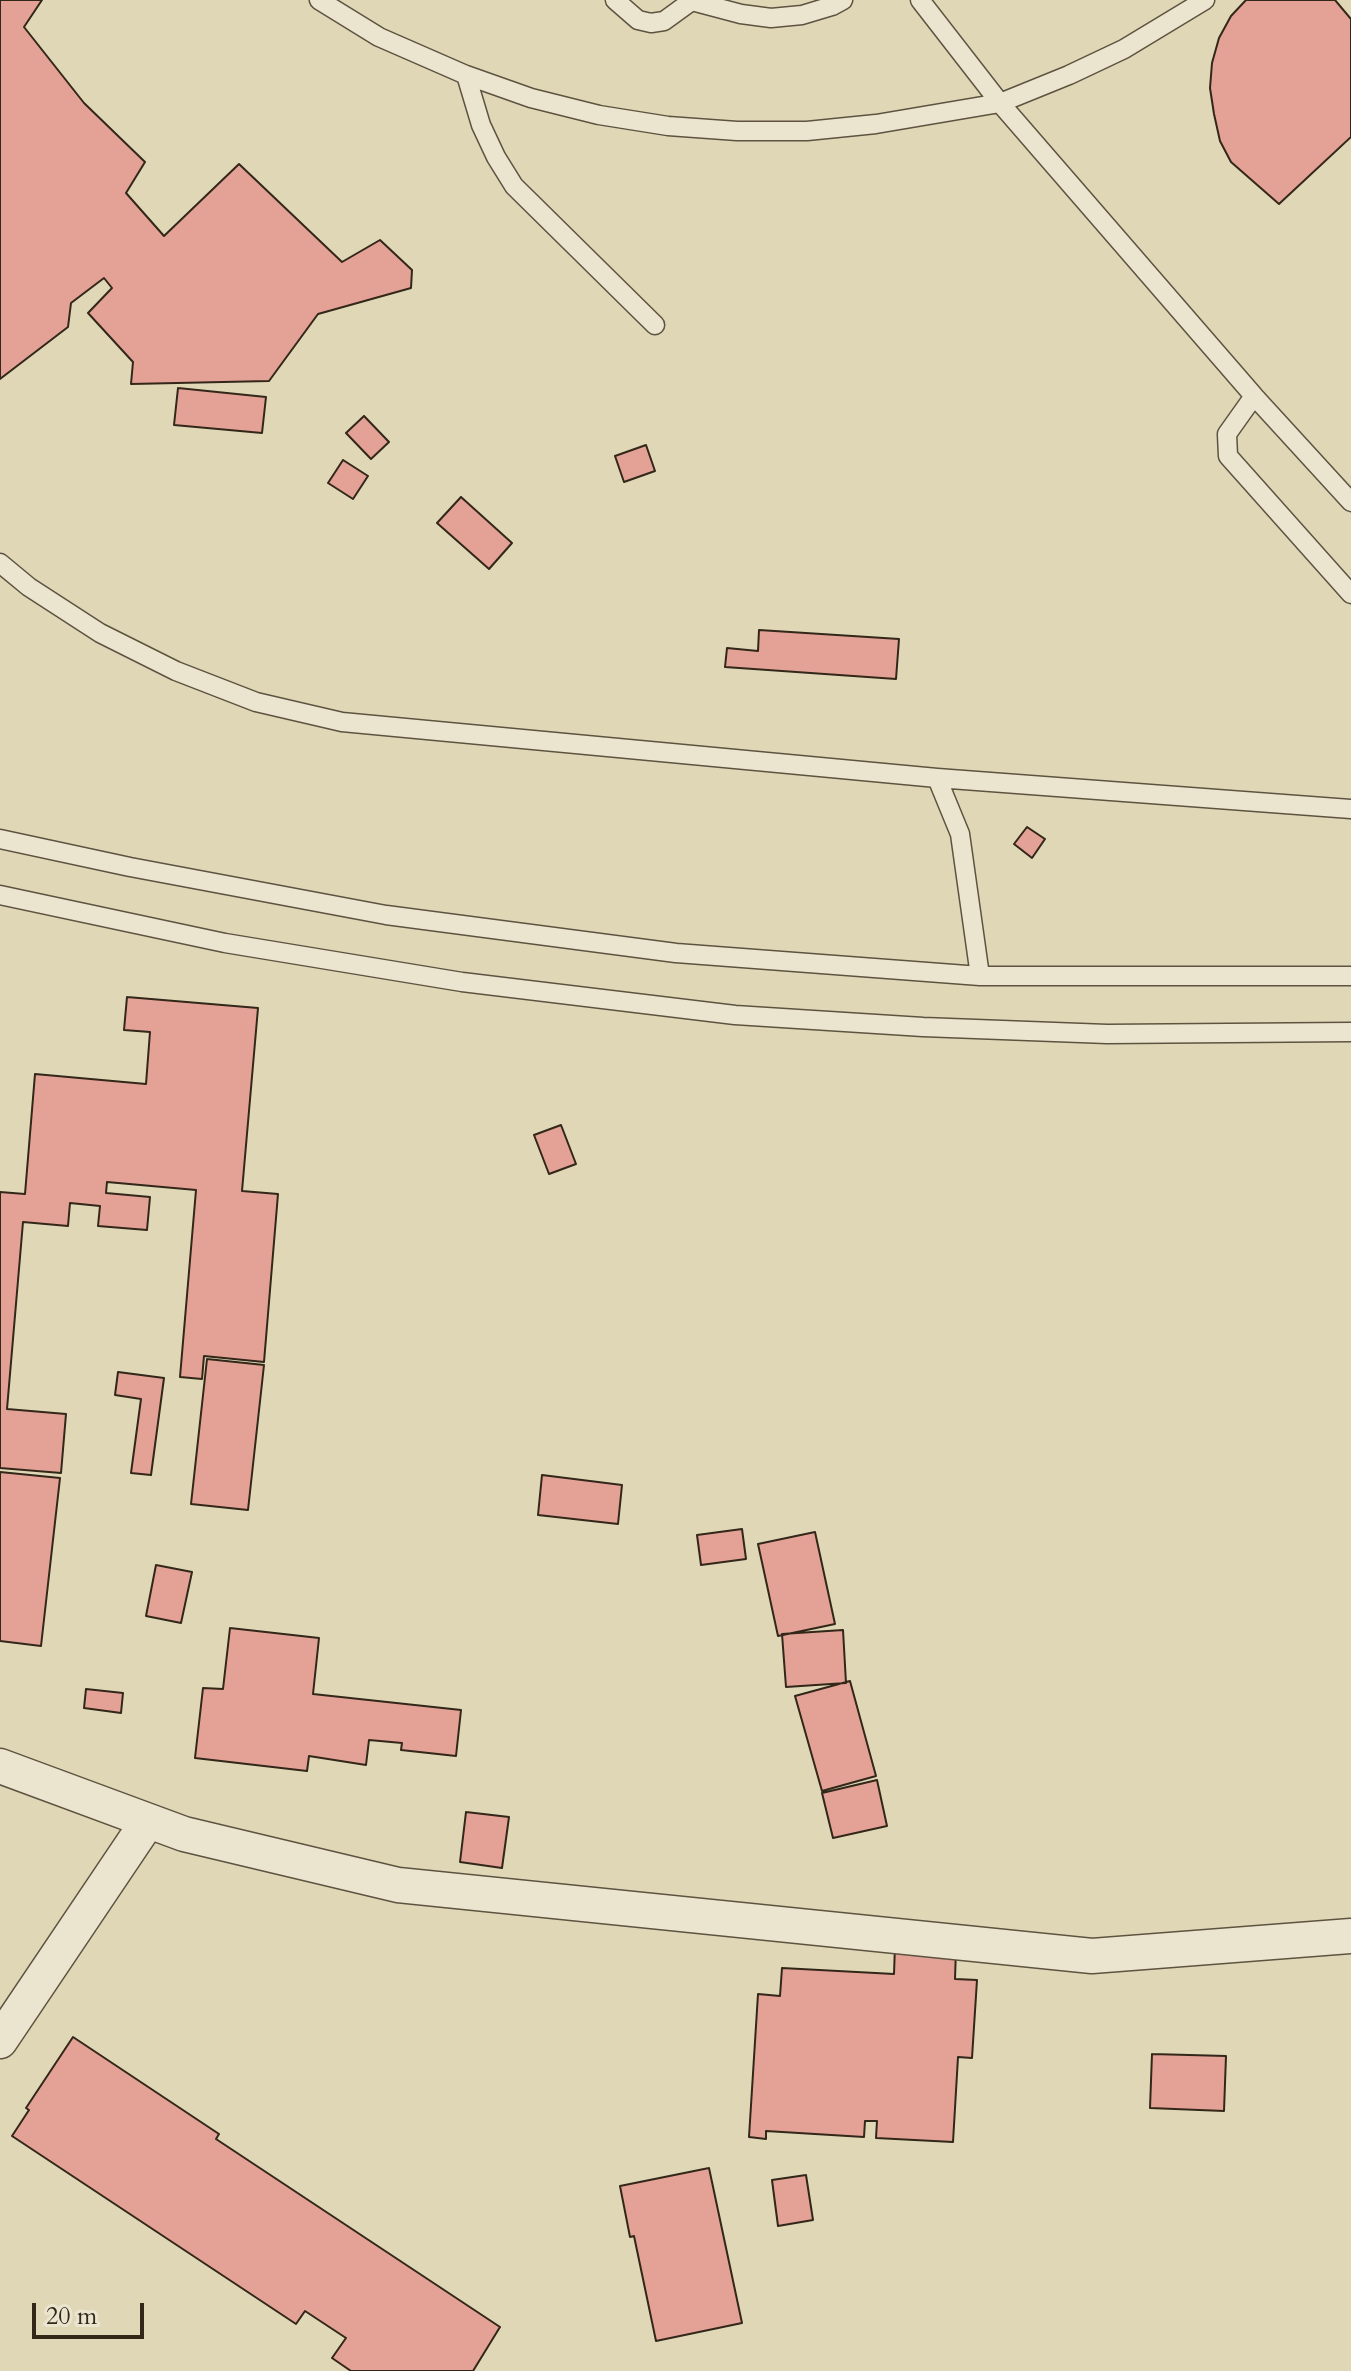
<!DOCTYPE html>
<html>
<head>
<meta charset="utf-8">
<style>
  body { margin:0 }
  #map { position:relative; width:1351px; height:2371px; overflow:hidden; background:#e0d7b6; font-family:Cardo,serif }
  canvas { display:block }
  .scale { position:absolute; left:32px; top:2303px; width:112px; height:36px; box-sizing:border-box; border:4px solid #322719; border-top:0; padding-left:10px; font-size:24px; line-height:28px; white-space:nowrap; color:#322719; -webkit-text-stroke:6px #ebe5d0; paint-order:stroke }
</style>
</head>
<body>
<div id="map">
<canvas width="1351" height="2371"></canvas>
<div class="scale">20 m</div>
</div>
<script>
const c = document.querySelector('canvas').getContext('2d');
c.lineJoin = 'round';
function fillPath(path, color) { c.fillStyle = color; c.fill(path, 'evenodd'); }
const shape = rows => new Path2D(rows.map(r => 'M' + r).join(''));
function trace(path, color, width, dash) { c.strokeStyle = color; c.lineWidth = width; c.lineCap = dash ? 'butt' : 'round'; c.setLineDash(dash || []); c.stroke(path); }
const building = shape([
  [0,0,42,0,24,27,84,103,145,162,126,193,164,236,239,164,342,262,380,240,412,270,411,288,318,314,269,381,131,384,133,362,88,313,112,288,104,278,71,303,68,327,0,379,0,0],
  [1246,0,1335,0,1351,19,1351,137,1279,204,1231,162,1220,141,1214,114,1210,88,1212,63,1219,38,1231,16,1246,0],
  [178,388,266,397,262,433,174,425,178,388],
  [364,416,389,442,371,459,346,433,364,416],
  [646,445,655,471,624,482,615,456,646,445],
  [343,460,368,476,353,499,328,483,343,460],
  [461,497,512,543,489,569,437,523,461,497],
  [759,630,899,639,896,679,725,667,727,648,758,651,759,630],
  [1027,827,1045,839,1032,858,1014,844,1027,827],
  [127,997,258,1008,242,1191,278,1194,264,1362,204,1356,202,1379,180,1377,196,1190,107,1182,106,1193,150,1197,147,1230,98,1226,100,1206,70,1203,68,1226,23,1222,7,1409,66,1414,61,1473,0,1468,0,1192,25,1194,35,1074,146,1084,150,1032,124,1030,127,997],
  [561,1125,576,1164,549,1174,534,1135,561,1125],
  [207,1359,264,1365,248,1510,191,1504,207,1359],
  [118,1372,164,1378,151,1475,131,1473,141,1399,115,1395,118,1372],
  [0,1472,60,1478,41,1646,0,1641,0,1472],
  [542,1475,622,1485,618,1524,538,1515,542,1475],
  [742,1529,746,1559,701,1565,697,1535,742,1529],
  [815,1532,835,1624,778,1636,758,1544,815,1532],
  [156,1565,192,1572,181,1623,146,1616,156,1565],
  [230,1628,319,1638,313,1694,461,1710,456,1756,401,1750,402,1743,369,1740,366,1765,309,1756,307,1771,195,1758,203,1688,223,1689,230,1628],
  [843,1630,846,1683,786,1687,782,1634,843,1630],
  [850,1681,876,1776,822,1791,795,1696,850,1681],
  [86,1689,123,1693,121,1713,84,1708,86,1689],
  [877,1780,887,1826,833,1838,822,1793,877,1780],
  [466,1812,509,1817,502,1868,460,1862,466,1812],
  [895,1945,956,1949,955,1979,977,1980,972,2058,958,2057,953,2142,876,2138,877,2121,865,2121,864,2137,766,2131,766,2139,749,2137,758,1994,780,1996,782,1968,894,1974,895,1945],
  [73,2037,219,2134,216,2139,500,2327,473,2371,351,2371,332,2358,346,2338,305,2311,296,2324,12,2136,29,2110,26,2108,73,2037],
  [1152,2054,1226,2056,1224,2111,1150,2108,1152,2054],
  [709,2168,742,2323,656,2341,634,2236,630,2237,620,2186,709,2168],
  [806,2175,813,2220,778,2226,772,2180,806,2175]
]);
fillPath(building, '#e4a296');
trace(building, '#322719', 2);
const service = shape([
  [319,0,379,37,466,75,531,98,599,115,668,126,737,131,807,131,876,124,1000,103,1069,75,1124,49,1205,0],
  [615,0,638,20,651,23,664,21,693,0],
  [920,0,1000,103,1254,396,1351,502],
  [692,1,741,14,771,18,802,15,832,6,843,0],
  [466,75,481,125,496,157,514,186,655,325],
  [1254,396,1227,434,1228,456,1351,594],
  [0,563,29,587,100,633,176,671,256,702,342,722,937,778,1351,809],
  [937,778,960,834,980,976],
  [0,839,130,867,386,915,676,953,980,976,1351,976],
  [0,895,225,943,462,982,735,1015,923,1027,1107,1034,1351,1032]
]);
const minor = shape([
  [0,1766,184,1834,398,1885,1092,1956,1351,1936],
  [0,2041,148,1821]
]);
trace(service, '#5e5340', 21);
trace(minor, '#5e5340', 37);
trace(service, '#ebe5d0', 18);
trace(minor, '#ebe5d0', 34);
</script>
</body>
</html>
